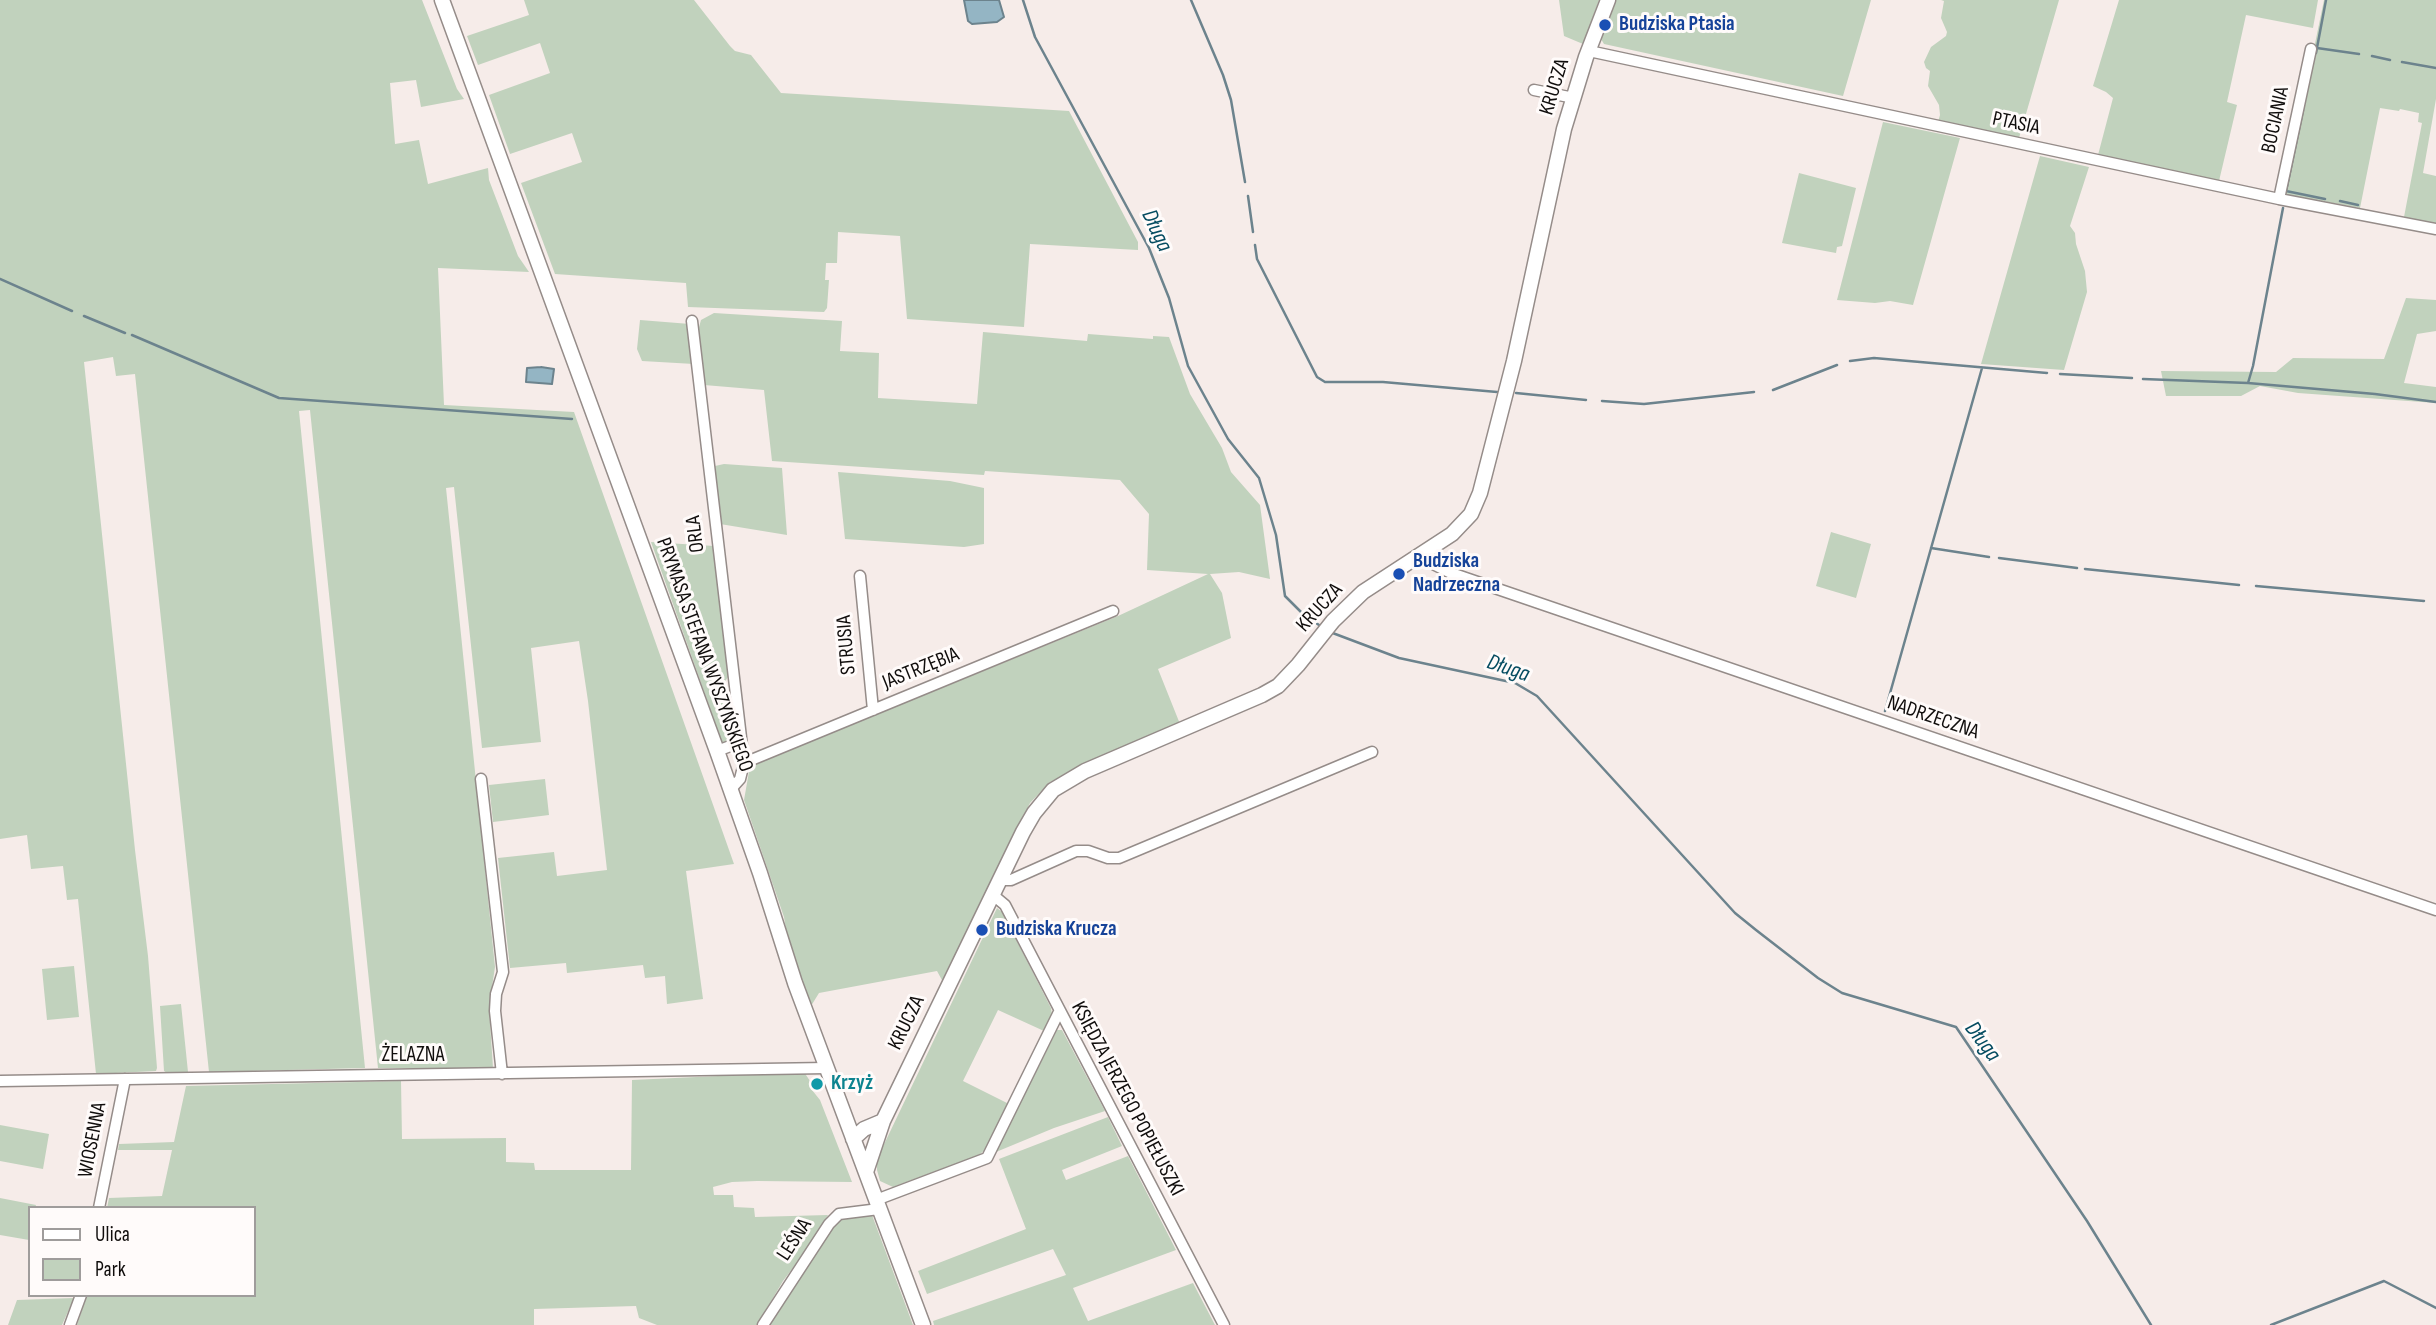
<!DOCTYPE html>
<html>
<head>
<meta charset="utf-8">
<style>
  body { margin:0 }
  #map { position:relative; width:2436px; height:1325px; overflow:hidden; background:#f6ece9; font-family:"Sofia Sans Condensed",sans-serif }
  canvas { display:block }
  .legend { position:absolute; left:28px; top:1206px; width:228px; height:91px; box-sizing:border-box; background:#fffbfa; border:2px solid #9f9c9b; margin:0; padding:9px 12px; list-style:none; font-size:21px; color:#100d0c }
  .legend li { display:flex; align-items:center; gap:14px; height:35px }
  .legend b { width:35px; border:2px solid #9f9c9b }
</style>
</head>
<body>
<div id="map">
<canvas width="2436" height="1325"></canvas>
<ul class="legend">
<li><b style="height:9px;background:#fff"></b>Ulica</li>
<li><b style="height:19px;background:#c1d2bd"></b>Park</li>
</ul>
</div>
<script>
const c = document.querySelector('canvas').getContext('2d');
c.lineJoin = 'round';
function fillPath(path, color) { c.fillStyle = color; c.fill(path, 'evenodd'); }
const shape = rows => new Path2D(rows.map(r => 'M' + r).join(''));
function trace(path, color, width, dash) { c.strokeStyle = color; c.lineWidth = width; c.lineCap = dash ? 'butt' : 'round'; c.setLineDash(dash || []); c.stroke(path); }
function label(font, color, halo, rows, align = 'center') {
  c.font = font + ' "Sofia Sans Condensed",sans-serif'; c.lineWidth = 6; c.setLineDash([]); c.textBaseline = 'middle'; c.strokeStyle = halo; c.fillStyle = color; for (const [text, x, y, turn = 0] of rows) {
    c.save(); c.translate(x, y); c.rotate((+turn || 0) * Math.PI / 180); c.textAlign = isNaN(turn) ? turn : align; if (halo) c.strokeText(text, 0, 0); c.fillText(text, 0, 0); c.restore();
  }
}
fillPath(shape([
  [0,0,422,0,457,89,464,99,421,107,416,80,390,83,395,144,419,140,428,184,488,168,489,180,518,256,529,272,438,268,444,405,574,412,734,864,686,871,703,999,667,1004,665,976,645,978,643,965,567,973,566,963,510,968,498,858,554,852,557,876,607,870,588,701,579,641,531,648,541,742,482,748,454,487,446,488,495,967,489,1007,493,1068,378,1068,310,410,299,411,365,1068,209,1072,135,374,116,376,113,357,84,362,135,850,148,956,157,1068,156,1071,96,1074,78,899,67,900,63,866,31,869,27,835,0,839],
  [524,0,694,0,730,46,735,51,751,55,781,93,1069,111,1138,242,1138,250,1030,244,1024,327,907,319,900,236,838,232,837,263,826,263,825,280,829,280,827,308,824,312,688,307,686,283,555,274,521,183,582,162,572,133,510,154,489,95,550,73,540,43,478,65,467,36,529,15],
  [1559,0,1599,0,1583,44,1564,36],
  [1615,0,1871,0,1843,96,1604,44,1601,39],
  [1941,0,2059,0,2019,138,1938,122,1940,115,1939,105,1928,86,1930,71,1926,68,1924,62,1931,47,1946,36,1947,32,1941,18,1944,1],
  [2119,0,2318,0,2313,28,2246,15,2227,102,2237,105,2219,181,2098,155,2113,98,2106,92,2093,86],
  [2324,0,2436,0,2436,99,2423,173,2436,176,2436,224,2404,217,2422,123,2418,122,2419,113,2400,109,2399,111,2380,108,2360,208,2284,194],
  [1883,122,1960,138,1913,305,1890,301,1875,303,1837,300],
  [2040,156,2089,167,2070,226,2075,233,2076,244,2085,271,2087,292,2064,370,1981,364],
  [1799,173,1856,188,1842,246,1837,247,1836,253,1782,243],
  [2406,298,2436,300,2436,331,2417,334,2404,383,2436,387,2436,403,2298,393,2260,386,2241,396,2166,396,2161,371,2276,372,2293,358,2384,359],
  [714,313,842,321,840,351,879,353,878,398,977,404,983,332,1087,341,1088,334,1153,339,1153,336,1169,337,1190,394,1222,448,1231,472,1260,505,1270,579,1239,572,1210,574,1222,593,1231,638,1158,669,1180,724,1050,782,1030,803,943,982,937,971,819,993,811,1006,788,942,784,917,744,800,750,766,1118,616,1208,574,1147,570,1149,514,1120,480,985,471,984,475,772,461,764,390,704,385,698,331,701,320],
  [640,320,690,324,694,364,642,361,637,349],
  [724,464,782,468,787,535,720,524,715,466],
  [838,472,950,481,984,488,984,544,964,547,845,539],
  [1831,532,1871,544,1856,598,1816,586],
  [651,542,714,546,728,677,722,686,722,693,731,709,733,730,728,743,723,745],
  [545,779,549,815,493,822,489,785],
  [997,908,1002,912,1051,1008,1052,1015,1044,1031,998,1010,963,1081,1009,1104,988,1147,979,1155,893,1187,880,1181,877,1170,877,1159],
  [74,966,79,1017,47,1020,42,969],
  [181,1004,188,1072,167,1073,164,1071,160,1006],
  [1057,1030,1062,1030,1105,1111,1054,1128,996,1152],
  [804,1072,810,1081,812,1090,820,1100,852,1182,757,1181,732,1182,713,1187,714,1195,733,1195,734,1207,754,1208,755,1217,828,1215,805,1252,783,1281,757,1325,657,1325,639,1318,636,1306,534,1309,534,1325,77,1325,87,1295,254,1295,254,1208,107,1208,109,1198,162,1196,172,1150,118,1150,119,1144,174,1142,186,1086,401,1081,402,1139,506,1138,506,1162,534,1163,535,1170,631,1170,632,1080],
  [1108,1117,1122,1146,1062,1170,1066,1180,1128,1156,1176,1250,1073,1288,1088,1321,1193,1283,1215,1325,934,1325,933,1321,1066,1275,1053,1249,927,1294,918,1271,1026,1229,999,1159],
  [0,1125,49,1134,43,1169,0,1161],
  [0,1198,36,1205,35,1208,30,1208,29,1240,0,1235],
  [872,1215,913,1325,769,1325,831,1227,841,1216],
  [74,1298,62,1325,8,1325,17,1300]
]), '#c1d2bd');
const water = shape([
  [964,0,999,0,1004,17,997,22,972,24,968,21,964,0],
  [541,367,554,369,552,384,526,382,527,368,541,367]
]);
fillPath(water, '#94b5c4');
trace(water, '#6c838d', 2);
trace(shape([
  [1023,0,1035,37,1149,248,1169,298,1188,366,1228,439,1259,478,1276,535,1285,596,1304,615,1322,627],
  [1191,0,1223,75,1231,100,1245,182],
  [2317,48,2359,54],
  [2316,53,2326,0],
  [2372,56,2390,60],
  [2402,62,2436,68],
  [2303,110,2286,191,2325,199],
  [1248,196,1253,232],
  [2340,201,2358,205],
  [1255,245,1257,259,1317,377,1325,382,1383,382,1497,392],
  [0,279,72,311],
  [84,316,125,333],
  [132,335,279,398,572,419],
  [1850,361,1874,358,2047,373],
  [2060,374,2132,378],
  [2143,379,2248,383,2375,394,2436,402],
  [2248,383,2253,366,2283,208],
  [1773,390,1837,365],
  [1516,393,1586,400],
  [1602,401,1644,404,1754,392],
  [1931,548,1989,557],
  [1999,558,2077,568],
  [2085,569,2239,585],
  [2256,586,2424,601],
  [1330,632,1399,658,1515,683,1537,696,1735,913,1756,930,1818,978,1842,993,1956,1027,2087,1221,2151,1325],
  [1885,711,1982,368],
  [2271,1325,2384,1281,2436,1308]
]), '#6c838d', 2.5);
const street = shape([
  [1589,51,2279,199,2436,229],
  [1534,90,1574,98],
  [2279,199,2311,49],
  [692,321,744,763,740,779,731,789],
  [1421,554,1435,565,1451,573,2436,910],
  [860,576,873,710],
  [717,751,741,742],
  [744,763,1113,611],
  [481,779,503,972,496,994,495,1011,502,1074],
  [1000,880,1011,880,1076,851,1088,851,1108,858,1119,858,1372,752],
  [993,895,1005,905,1224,1325],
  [0,1081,827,1068],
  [876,1200,987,1158,1059,1012],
  [99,1208,125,1079],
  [70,1325,81,1295],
  [763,1325,829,1224,839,1214,879,1209]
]);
const secondary = shape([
  [442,0,717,751,760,873,795,983,923,1325],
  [853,1139,864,1129,883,1121],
  [866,1172,883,1121,1023,832,1034,813,1053,790,1085,771,1262,695,1278,686,1298,665,1333,621,1363,592,1452,534,1471,514,1480,493,1514,361,1564,129,1586,57,1608,0]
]);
trace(street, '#958c89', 13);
trace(secondary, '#958c89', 17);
trace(street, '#fff', 10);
trace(secondary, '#fff', 14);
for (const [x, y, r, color] of [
  [1605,25,7,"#1a4fb4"],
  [1399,574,7,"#1a4fb4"],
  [982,930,7,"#1a4fb4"],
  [817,1084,7,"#0f9aa8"]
]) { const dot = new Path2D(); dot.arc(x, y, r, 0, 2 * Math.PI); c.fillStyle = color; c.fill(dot); trace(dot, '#fffbfa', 2.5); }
label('bold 21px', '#164399', '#fffbfa', [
  ["Budziska Ptasia",1619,25],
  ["Budziska",1413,562],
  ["Nadrzeczna",1413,586],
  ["Budziska Krucza",996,930]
], 'left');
label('21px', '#100d0c', '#fffbfa', [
  ["KRUCZA",1555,87,-73],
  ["BOCIANIA",2276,120,-78],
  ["PTASIA",2016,124,12],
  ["ORLA",696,534,-97],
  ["KRUCZA",1320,608,-48],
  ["STRUSIA",847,645,-95],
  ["PRYMASA STEFANA WYSZYŃSKIEGO",704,655,70],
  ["JASTRZĘBIA",921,669,-22],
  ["NADRZECZNA",1933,718,19],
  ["KRUCZA",907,1023,-64],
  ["ŻELAZNA",413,1056],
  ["KSIĘDZA JERZEGO POPIEŁUSZKI",1127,1099,62],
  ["WIOSENNA",93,1140,-79],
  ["LEŚNA",795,1240,-57]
]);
label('bold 21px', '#0d838f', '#fffbfa', [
  ["Krzyż",831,1084]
], 'left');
label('italic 23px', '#054c61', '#fffbfa', [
  ["Długa",1156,231,65],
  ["Długa",1508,669,19],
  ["Długa",1982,1042,53]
]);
</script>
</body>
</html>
